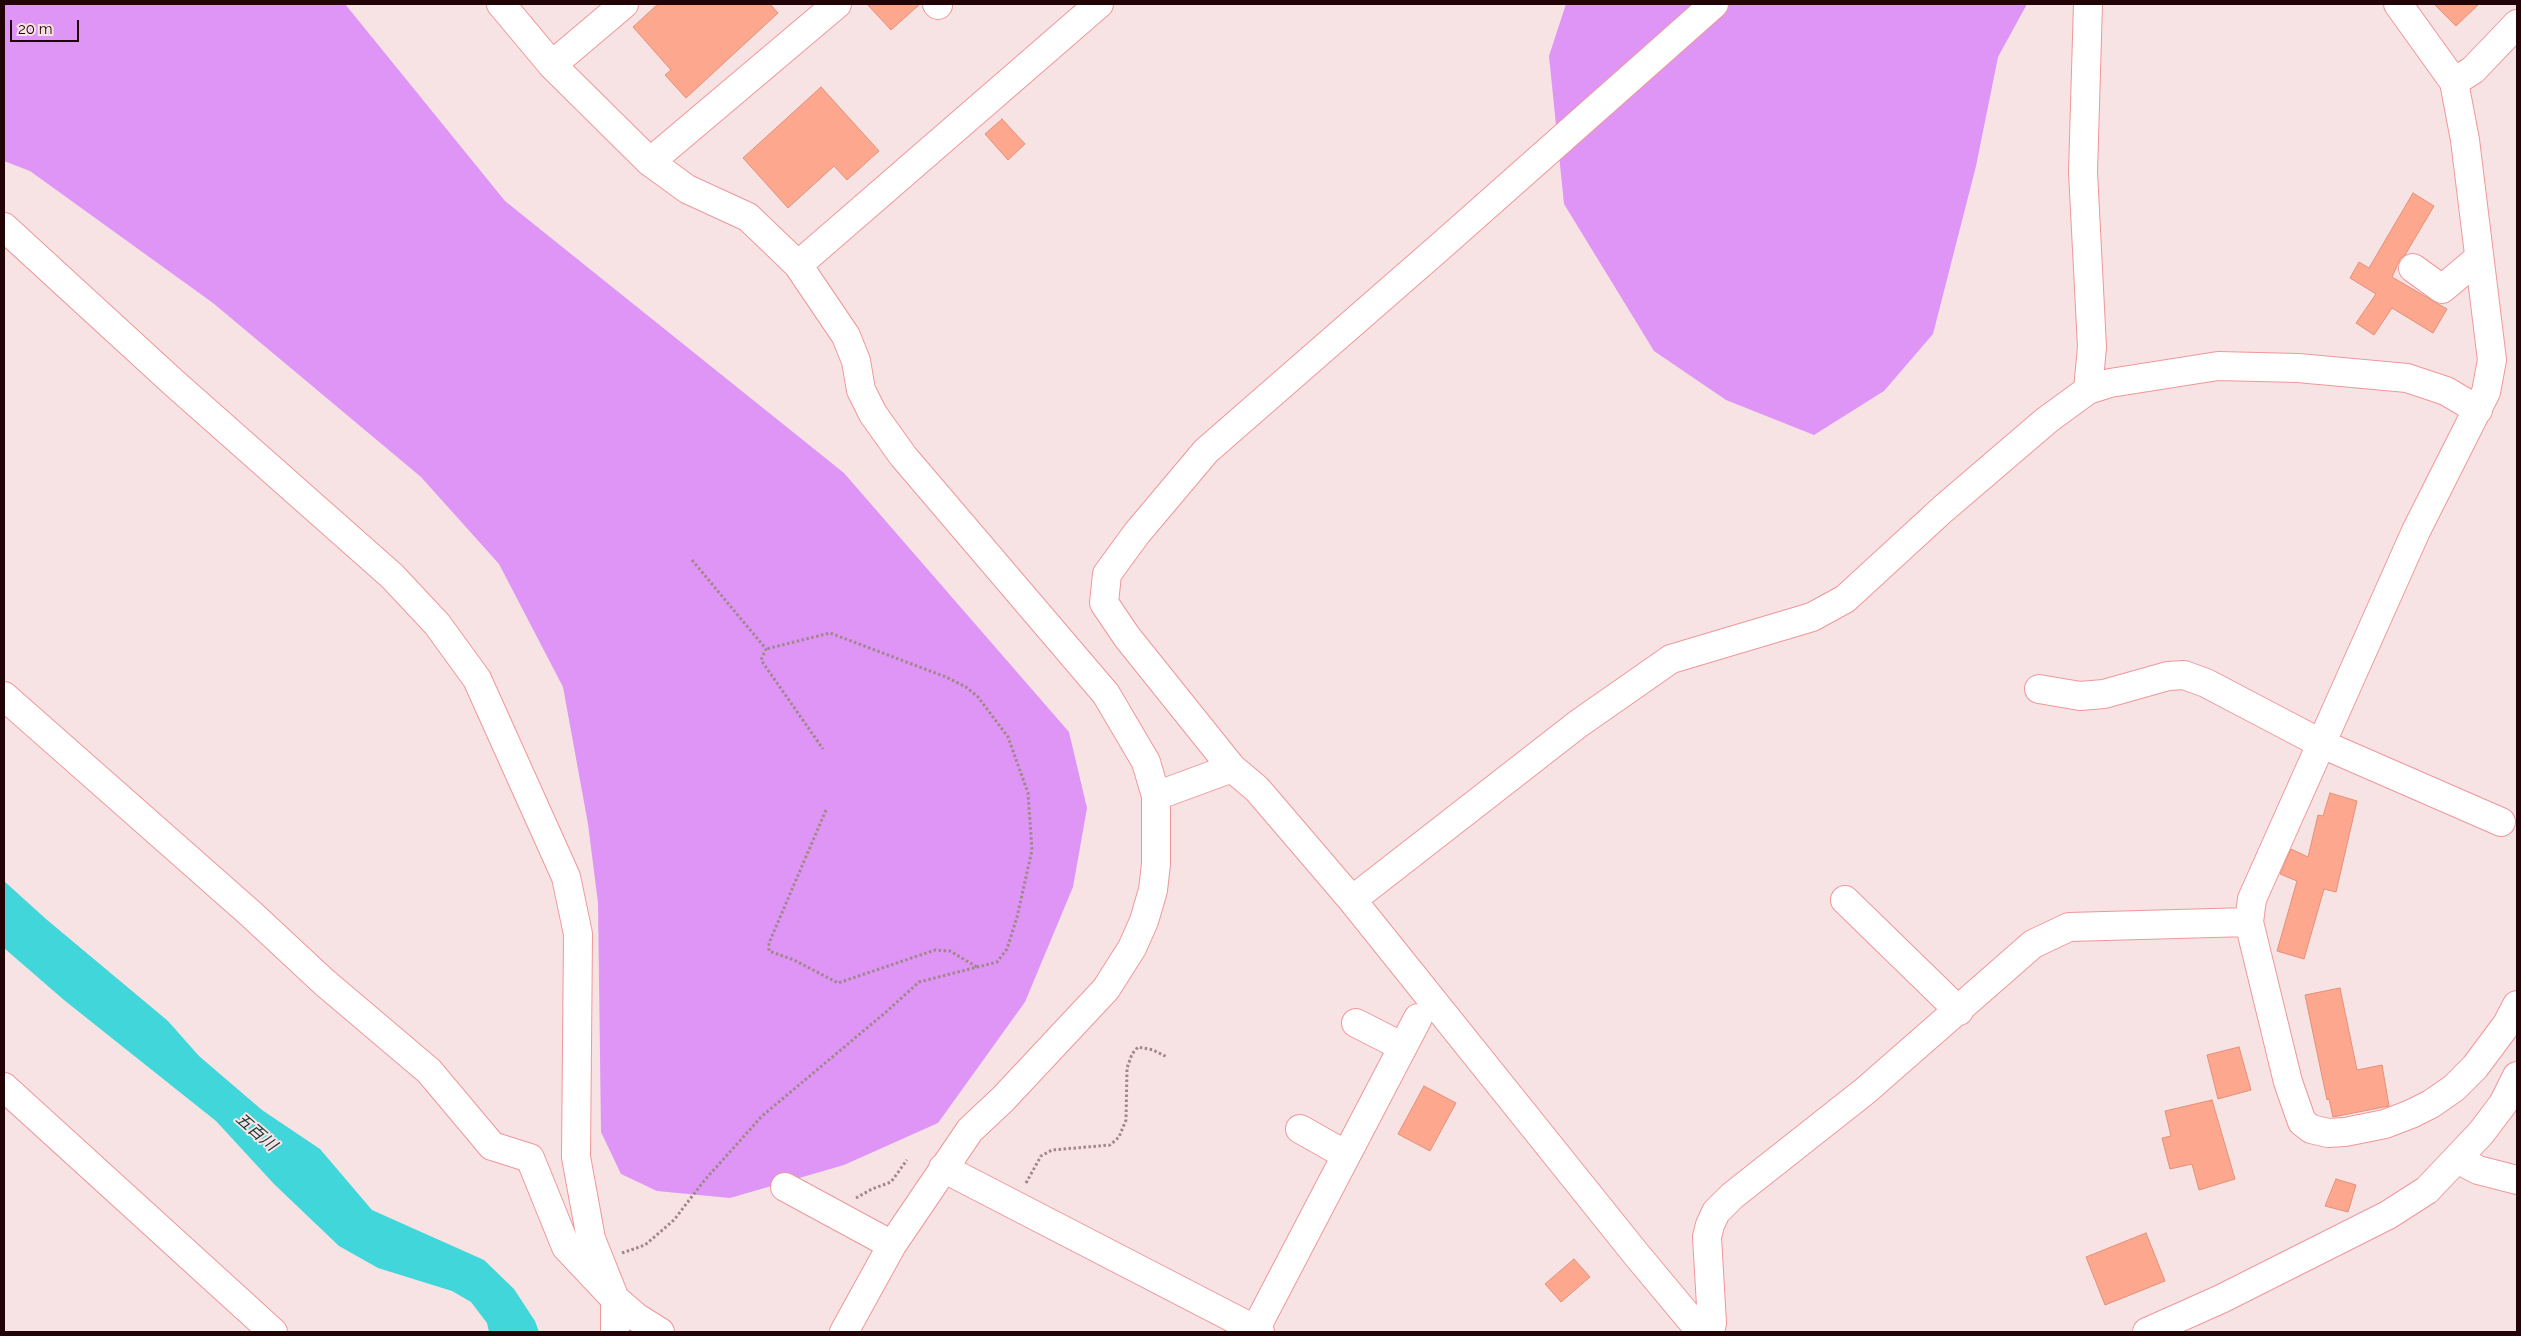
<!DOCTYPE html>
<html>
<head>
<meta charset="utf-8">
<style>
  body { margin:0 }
  #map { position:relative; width:2521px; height:1336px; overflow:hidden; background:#f7e3e3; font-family:Raleway,sans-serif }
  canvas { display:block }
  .frame { position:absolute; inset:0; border:5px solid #220407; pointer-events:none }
  .scale { position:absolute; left:10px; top:20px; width:69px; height:22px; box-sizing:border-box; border:2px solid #220407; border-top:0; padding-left:6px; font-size:15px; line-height:18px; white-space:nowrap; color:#220407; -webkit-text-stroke:4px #f7e3e3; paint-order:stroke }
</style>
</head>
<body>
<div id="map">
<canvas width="2521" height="1336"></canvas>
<div class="frame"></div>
<div class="scale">20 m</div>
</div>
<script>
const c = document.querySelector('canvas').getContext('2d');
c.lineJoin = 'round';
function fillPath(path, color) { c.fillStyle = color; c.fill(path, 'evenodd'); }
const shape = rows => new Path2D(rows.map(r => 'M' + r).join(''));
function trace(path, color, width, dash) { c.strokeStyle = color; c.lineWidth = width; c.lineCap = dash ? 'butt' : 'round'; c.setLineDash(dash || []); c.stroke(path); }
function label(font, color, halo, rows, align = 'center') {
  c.font = font + ' Raleway,"Noto Sans JP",sans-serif'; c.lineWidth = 4; c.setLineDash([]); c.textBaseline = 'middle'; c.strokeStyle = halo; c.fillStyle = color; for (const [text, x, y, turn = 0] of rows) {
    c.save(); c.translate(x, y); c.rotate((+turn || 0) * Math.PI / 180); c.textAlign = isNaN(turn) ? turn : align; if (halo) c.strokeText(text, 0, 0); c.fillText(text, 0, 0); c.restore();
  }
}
fillPath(shape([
  [4,4,345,4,505,201,844,473,1069,732,1087,808,1073,887,1025,1002,938,1123,844,1165,730,1198,657,1191,621,1174,601,1132,598,903,588,824,563,687,499,564,421,477,213,303,30,171,4,161],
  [1566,4,2027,4,1998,57,1976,166,1933,334,1884,391,1814,435,1726,400,1654,351,1564,204,1549,56]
]), '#de95f5');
fillPath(shape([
  [4,881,46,919,168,1021,199,1056,262,1110,320,1149,372,1210,484,1260,514,1289,535,1321,539,1332,489,1332,487,1323,471,1302,452,1291,378,1268,339,1246,274,1184,216,1121,64,1000,4,948]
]), '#41d7da');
const building = shape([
  [658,4,770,4,778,13,686,98,665,75,671,70,633,27,658,4],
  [867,4,920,4,891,30,867,4],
  [2434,4,2479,4,2456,26,2434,4],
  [821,87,879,151,847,180,834,166,788,208,743,158,821,87],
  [1002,119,1025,144,1008,160,985,134,1002,119],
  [2413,193,2434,206,2405,255,2400,259,2392,277,2447,309,2433,333,2392,308,2374,335,2356,323,2376,294,2350,278,2359,262,2369,268,2413,193],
  [2330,793,2357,801,2336,892,2324,889,2304,959,2277,951,2297,881,2280,874,2291,849,2308,857,2318,815,2323,816,2330,793],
  [2340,988,2357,1070,2382,1065,2389,1106,2333,1117,2329,1099,2327,1100,2305,995,2340,988],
  [2239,1047,2251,1090,2218,1099,2207,1055,2239,1047],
  [1424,1086,1456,1103,1430,1151,1398,1134,1424,1086],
  [2212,1100,2235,1179,2199,1190,2192,1164,2170,1169,2162,1138,2171,1136,2165,1111,2212,1100],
  [2336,1179,2356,1185,2348,1212,2325,1206,2336,1179],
  [2146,1233,2165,1281,2105,1305,2086,1257,2146,1233],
  [1574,1259,1590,1277,1561,1302,1545,1284,1574,1259]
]);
fillPath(building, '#fca78e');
trace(building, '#e39077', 1);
const minor = shape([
  [501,4,552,65,650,162,687,189,748,217,798,265,846,336,856,361,861,390,873,414,903,456,1106,694,1146,762,1156,796,1156,864,1153,890,1144,921,1132,948,1106,989,1003,1099,970,1130,892,1245,844,1332],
  [937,4,938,5],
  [2088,4,2083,172,2092,347,2088,390],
  [2398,4,2454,82],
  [2517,24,2473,70,2454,82,2465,140,2492,360,2486,392,2416,531,2252,899,2249,922,2288,1082,2302,1122,2311,1129,2328,1133,2345,1132,2385,1124,2411,1114,2431,1104,2454,1088,2475,1067,2507,1024,2517,1005],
  [552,65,624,4],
  [650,162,837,4],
  [4,227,174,383,392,576,437,624,477,679,566,877,578,934,576,1157,591,1239,615,1299,636,1317,660,1332],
  [798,265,1099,4],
  [2413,268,2442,289,2479,258],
  [2039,689,2080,696,2104,694,2168,676,2184,675,2206,683,2322,744,2501,822],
  [4,696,251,914,324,982,429,1071,492,1146,530,1158,566,1247,615,1299,615,1332],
  [1156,796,1232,768],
  [1352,900,1578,724,1671,659,1812,617,1845,599,1943,509,2047,420,2088,390,2110,383,2218,366,2298,368,2407,378,2446,391,2478,410],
  [1845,900,1959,1011],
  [1356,1023,1403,1047],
  [4,1087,273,1332],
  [1300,1129,1346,1155],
  [2459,1160,2478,1170,2517,1180],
  [943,1168,1260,1332],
  [785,1187,892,1245],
  [1255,1330,1418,1018],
  [1701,1332,1636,1254,1352,900,1257,789,1232,768,1127,637,1104,603,1107,574,1137,533,1206,451,1441,246,1714,4],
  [1710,1332,1712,1323,1707,1237,1710,1225,1716,1212,1732,1196,1865,1091,2033,944,2069,927,2249,922],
  [2147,1332,2221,1299,2388,1215,2427,1190,2481,1133,2503,1104,2517,1076]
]);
trace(minor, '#f0979a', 30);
trace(shape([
  [692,560,766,649,761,660,823,749],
  [826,810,769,943,769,951,794,960,838,983,935,950,950,951,977,967],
  [1026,1183,1041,1156,1052,1150,1110,1145,1119,1137,1126,1120,1127,1068,1132,1054,1138,1047,1153,1050,1167,1057],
  [856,1198,872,1189,891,1182,907,1160],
  [622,1253,645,1245,674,1220,703,1182,762,1116,886,1012,919,982,997,962,1007,949,1017,917,1032,850,1028,793,1008,737,978,697,966,687,946,677,830,633,766,649]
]), '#a08889', 3, [2.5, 2.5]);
trace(minor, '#fff', 28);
label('italic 16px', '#133232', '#f7e3e3', [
  ["五百川",256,1132,41]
]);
</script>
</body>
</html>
